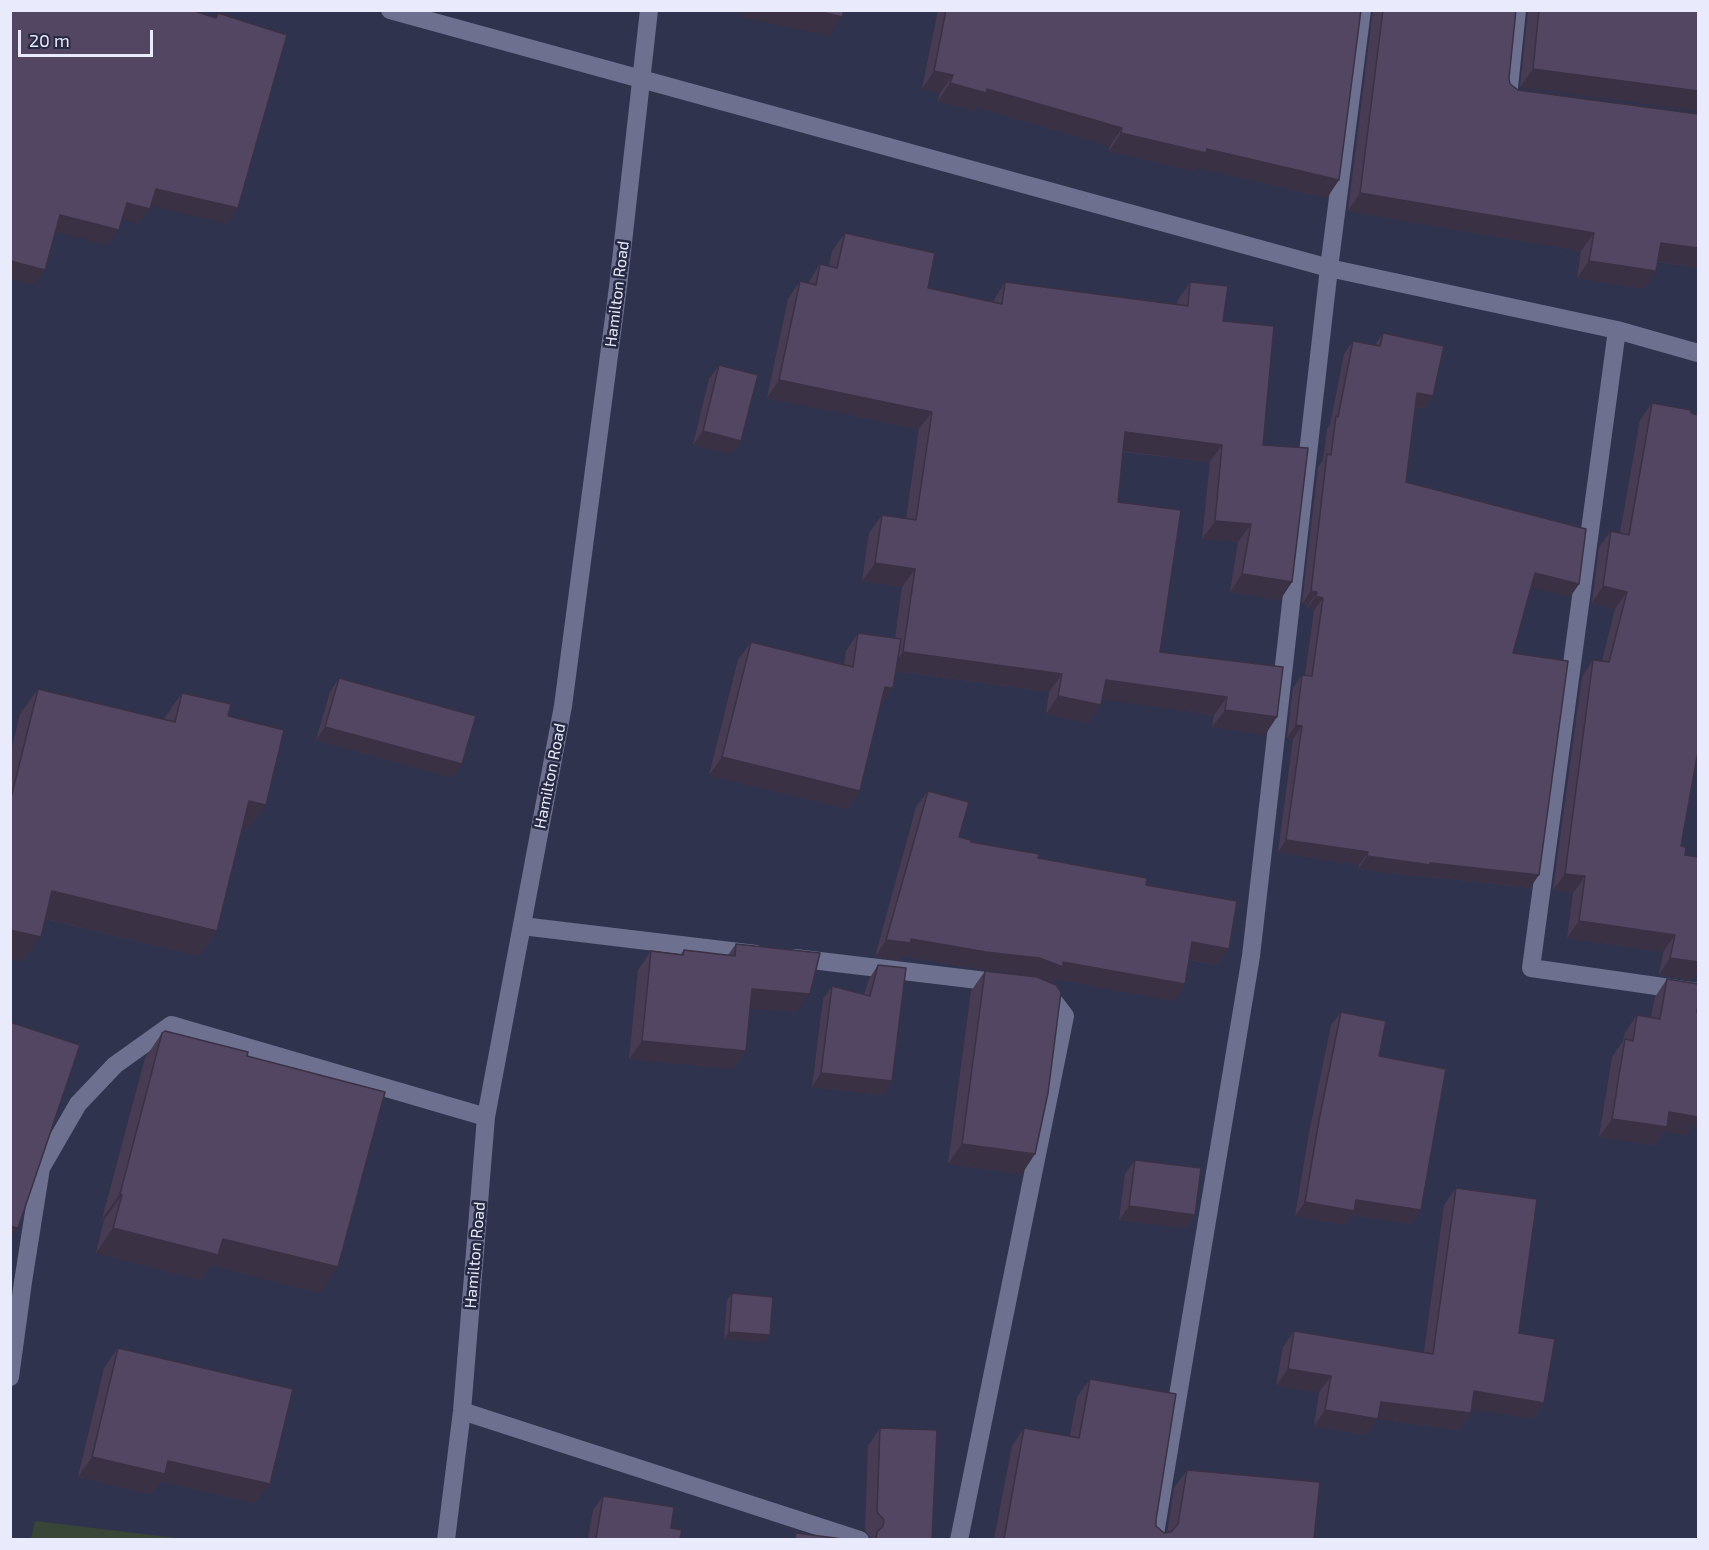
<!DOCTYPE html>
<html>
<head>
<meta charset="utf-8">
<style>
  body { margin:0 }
  #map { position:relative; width:1709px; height:1550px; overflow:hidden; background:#30334d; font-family:"Exo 2",sans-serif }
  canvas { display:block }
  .frame { position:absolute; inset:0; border:12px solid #e9ebfc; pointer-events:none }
  .scale { position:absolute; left:18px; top:30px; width:135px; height:27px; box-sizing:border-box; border:3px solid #e9ebfc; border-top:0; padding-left:8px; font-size:18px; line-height:21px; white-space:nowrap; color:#e9ebfc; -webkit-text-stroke:4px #272842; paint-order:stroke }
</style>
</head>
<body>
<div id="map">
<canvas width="1709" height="1550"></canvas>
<div class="frame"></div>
<div class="scale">20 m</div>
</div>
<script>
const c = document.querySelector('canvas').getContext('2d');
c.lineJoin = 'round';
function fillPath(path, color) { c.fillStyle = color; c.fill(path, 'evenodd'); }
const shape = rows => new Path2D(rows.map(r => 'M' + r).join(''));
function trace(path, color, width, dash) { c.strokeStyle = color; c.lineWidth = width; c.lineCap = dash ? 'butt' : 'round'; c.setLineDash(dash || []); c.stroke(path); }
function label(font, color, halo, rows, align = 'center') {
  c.font = font + ' "Exo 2",sans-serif'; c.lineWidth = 5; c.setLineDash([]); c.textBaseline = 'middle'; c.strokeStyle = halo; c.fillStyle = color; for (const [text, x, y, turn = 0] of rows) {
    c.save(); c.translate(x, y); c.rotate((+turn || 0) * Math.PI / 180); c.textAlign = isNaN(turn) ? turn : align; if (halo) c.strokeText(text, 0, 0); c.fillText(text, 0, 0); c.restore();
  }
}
fillPath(shape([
  [35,1521,184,1539,31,1539]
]), '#384638');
trace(shape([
  [390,10,1329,268,1617,330,1698,353],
  [1515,98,1508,97,1517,10],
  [1617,330,1531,968,1698,992],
  [522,926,756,954],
  [795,958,1003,983],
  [10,1377,23,1282,41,1168,78,1104,115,1065,171,1025,486,1117],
  [462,1411,860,1540],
  [446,1540,462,1411,486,1117,563,706,618,287,649,10],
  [959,1540,1065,1016,1049,995,1044,993],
  [1154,1540,1251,956,1329,268,1362,10]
]), '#6d708f', 18);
fillPath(shape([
  [938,10,1361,10,1327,198,1196,167,1194,171,1109,151,1110,146,976,107,974,111,938,101,940,93,922,89],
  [1373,10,1516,10,1509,78,1510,84,1518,90,1698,114,1698,268,1658,262,1656,271,1644,289,1577,278,1581,251,1348,211],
  [1698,10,1520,87,1528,11],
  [845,233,928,288,993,302,1005,282,1177,305,1178,300,1190,282,1223,321,1263,445,1292,582,1280,600,1230,592,1238,542,1202,539,1210,462,1123,452,1118,502,1160,652,1283,667,1265,735,1212,727,1214,715,1102,699,1088,723,1046,714,1049,692,896,671,881,706,860,791,847,809,709,775,738,660,751,642,844,665,846,651,858,633,895,638,902,587,862,581,869,533,882,515,906,519,919,429,767,398,788,299,800,281,808,283,820,264,829,266,832,251],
  [1383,333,1433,396,1424,408,1416,407,1406,482,1579,584,1570,597,1531,587,1513,653,1530,888,1422,876,1421,877,1358,869,1359,865,1278,852,1293,739,1287,738,1293,688,1302,675,1305,675,1314,610,1307,608,1308,605,1302,604,1318,467,1323,460,1327,429,1330,425,1344,354,1353,341,1375,345],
  [719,365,741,441,732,454,693,445,709,379],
  [1652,403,1691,413,1696,767,1681,846,1685,855,1693,980,1659,975,1663,952,1567,938,1573,893,1553,890,1582,677,1593,660,1602,661,1615,609,1592,603,1599,547,1611,531,1620,533,1640,420],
  [339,678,453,778,316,740,330,692],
  [38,689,164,719,182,693,228,716,248,830,242,828,217,931,199,956,45,919,23,962,10,959,10,755,20,714],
  [928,791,959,837,971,842,1146,885,1229,949,1217,965,1189,960,1185,984,1174,1001,1055,979,1052,983,1022,1174,948,1164,971,991,985,971,1033,977,1028,975,974,968,902,956,899,960,875,957,916,807],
  [736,944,797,1012,750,1008,746,1051,733,1069,629,1059,638,970,651,951,680,955,684,950,728,955],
  [878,965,892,1081,883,1095,812,1087,823,999,832,986,864,994,869,979],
  [1667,979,1697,1012,1698,1012,1698,1127,1693,1126,1687,1135,1664,1131,1654,1145,1599,1137,1612,1057,1623,1041,1625,1033,1637,1015,1651,1017,1655,997],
  [1341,1012,1421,1210,1412,1224,1352,1215,1345,1225,1295,1216,1309,1133,1331,1025],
  [162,1033,247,1056,320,1293,211,1265,201,1280,96,1253,104,1220,102,1219,145,1058],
  [1135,1160,1195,1215,1186,1228,1119,1220,1125,1174],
  [1456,1188,1519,1333,1544,1403,1533,1419,1471,1409,1471,1413,1459,1430,1377,1419,1367,1435,1314,1426,1319,1392,1276,1386,1283,1347,1294,1331,1424,1352,1444,1205],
  [732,1293,770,1335,765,1342,724,1339,727,1300],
  [118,1348,256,1503,160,1481,151,1494,78,1477,104,1368],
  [1090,1379,1156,1520,1156,1526,1164,1533,1167,1533,1174,1488,1187,1470,1314,1539,994,1539,1012,1446,1024,1428,1070,1436,1077,1397],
  [880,1428,932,1539,871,1539,871,1538,865,1530,868,1446],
  [603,1496,671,1528,680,1539,588,1539,593,1510]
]), '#473c54');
fillPath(shape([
  [744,10,813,10,842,17,829,36,740,17],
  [1533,69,1698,91,1698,111,1520,87],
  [934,71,953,75,940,93,922,89],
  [950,83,987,89,1122,128,1110,146,976,107,974,111,938,101],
  [1121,133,1207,149,1339,180,1327,198,1196,167,1194,171,1109,151],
  [156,189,238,208,227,224,145,204],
  [1360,193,1594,233,1581,251,1348,211],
  [127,203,150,209,139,224,116,218],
  [60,215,119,230,108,245,49,230],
  [1661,243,1698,248,1698,268,1648,260],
  [10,261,45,270,35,285,10,279],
  [1589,261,1656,271,1644,289,1577,278],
  [779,380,932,412,919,429,767,398],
  [1417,393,1433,396,1424,408,1408,405],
  [703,431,741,441,732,454,693,445],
  [1125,432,1222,445,1210,462,1113,450],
  [1215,521,1251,524,1238,542,1202,539],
  [875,563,915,569,902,587,862,581],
  [1535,573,1579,584,1570,597,1526,586],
  [1242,574,1292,582,1280,600,1230,592],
  [1603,586,1627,592,1615,609,1592,603],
  [1311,591,1317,592,1308,605,1302,604],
  [1316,596,1323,598,1314,610,1307,608],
  [903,652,1062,674,1049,692,890,670],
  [1106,680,1227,697,1214,715,1093,698],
  [885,687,893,688,881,706],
  [1058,696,1101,705,1088,723,1046,714],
  [1225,710,1277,717,1265,735,1212,727],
  [1296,725,1302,726,1293,739,1287,738],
  [325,727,462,764,453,778,316,740],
  [1698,749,1698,767,1687,765],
  [722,757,860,791,847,809,709,775],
  [249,801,266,805,248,830,231,826],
  [1286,840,1368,852,1359,865,1278,852],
  [1367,856,1430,863,1539,875,1530,888,1422,876,1421,877,1358,869],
  [1565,874,1585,876,1573,893,1553,890],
  [52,891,217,931,199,956,34,916],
  [1579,921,1675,935,1663,952,1567,938],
  [10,930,41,937,23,962,10,959],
  [911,939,1063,962,1185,984,1174,1001,1055,979,1051,984,1028,975,974,968,902,956,899,960,875,957,886,940],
  [1192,942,1229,949,1217,965,1181,958],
  [1670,958,1698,962,1698,971,1693,980,1659,975],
  [752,989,810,994,797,1012,739,1008],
  [642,1041,746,1051,733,1069,629,1059],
  [821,1073,892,1081,883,1095,812,1087],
  [1669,1112,1698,1112,1698,1127,1693,1126,1687,1135,1664,1131,1654,1145,1599,1137,1612,1119],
  [962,1144,1035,1154,1022,1174,948,1164],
  [120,1194,122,1195,104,1220,102,1219],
  [1356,1200,1421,1210,1412,1224,1352,1215,1345,1225,1295,1216,1305,1202],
  [1129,1206,1195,1215,1186,1228,1119,1220],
  [10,1226,18,1228,10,1239],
  [113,1228,223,1239,338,1267,320,1293,211,1265,201,1280,96,1253],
  [729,1332,770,1335,765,1342,724,1339],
  [1288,1369,1331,1376,1319,1392,1276,1386],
  [1474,1391,1544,1403,1533,1419,1463,1408],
  [1381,1402,1471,1413,1459,1430,1377,1419,1367,1435,1314,1426,1325,1410],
  [92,1457,168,1461,270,1484,256,1503,160,1481,151,1494,78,1477]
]), '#3a3145');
const building = shape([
  [10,10,191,10,216,18,218,13,287,35,238,208,156,189,150,209,127,203,119,230,60,215,45,270,10,261,10,10],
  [813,10,844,10,842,17,813,10],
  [946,10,1361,10,1339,180,1207,149,1206,153,1121,133,1122,128,987,89,986,93,950,83,953,75,934,71,946,10],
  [1383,10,1516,10,1509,78,1510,84,1518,90,1698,114,1698,248,1661,243,1656,271,1589,261,1594,233,1360,193,1383,10],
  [1539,10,1698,10,1698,91,1533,69,1539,10],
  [845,233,935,253,928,288,1002,304,1005,282,1188,306,1190,282,1228,286,1223,321,1274,326,1263,445,1308,448,1292,582,1242,574,1251,524,1215,521,1222,445,1125,432,1118,502,1181,510,1160,652,1283,667,1277,717,1225,710,1227,697,1106,680,1101,705,1058,696,1062,674,903,652,915,569,875,563,882,515,916,520,932,412,779,380,800,281,816,285,820,264,837,268,845,233],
  [1383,333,1444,346,1433,396,1417,393,1406,482,1586,529,1579,584,1535,573,1513,653,1568,661,1539,875,1430,863,1430,865,1367,856,1368,852,1286,840,1302,726,1296,725,1302,675,1312,676,1323,598,1316,596,1317,592,1311,591,1327,454,1331,455,1336,416,1338,417,1353,341,1380,346,1383,333],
  [719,365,758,375,741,441,703,431,719,365],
  [1652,403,1691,410,1691,413,1698,415,1698,751,1681,846,1686,847,1685,855,1698,857,1698,962,1670,958,1675,935,1579,921,1585,876,1565,874,1593,660,1609,662,1627,592,1603,586,1611,531,1629,535,1652,403],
  [858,633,901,639,893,688,885,687,860,791,722,757,751,642,853,667,858,633],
  [339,678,476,716,462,764,325,727,339,678],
  [38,689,175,722,182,693,231,704,228,716,284,730,266,805,249,801,217,931,52,891,41,937,10,930,10,802,38,689],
  [928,791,969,802,959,837,971,840,971,842,1039,854,1038,858,1147,878,1146,885,1237,901,1229,949,1192,942,1185,984,1063,962,1063,967,1039,958,986,952,911,939,911,943,886,940,928,791],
  [736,944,820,953,810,994,752,989,746,1051,642,1041,651,951,683,955,684,950,735,956,736,944],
  [878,965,906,968,892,1081,821,1073,832,986,870,996,878,965],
  [985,971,1037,977,1056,985,1061,992,1048,1093,1035,1154,962,1144,985,971],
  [1667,979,1698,984,1698,1004,1697,1012,1698,1012,1698,1117,1669,1112,1667,1127,1612,1119,1625,1039,1633,1041,1637,1015,1660,1019,1667,979],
  [1341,1012,1386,1021,1379,1056,1446,1069,1421,1210,1356,1200,1354,1211,1305,1202,1319,1120,1341,1012],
  [10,1022,80,1045,18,1228,10,1226,10,1022],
  [165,1031,248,1052,247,1056,385,1092,338,1267,223,1239,218,1255,113,1228,122,1195,120,1194,162,1033,165,1031],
  [1135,1160,1201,1168,1195,1215,1129,1206,1135,1160],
  [1456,1188,1537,1199,1519,1333,1555,1339,1544,1403,1474,1391,1471,1413,1381,1402,1378,1419,1325,1410,1331,1376,1288,1369,1294,1331,1433,1354,1456,1188],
  [732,1293,773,1297,770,1335,729,1332,732,1293],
  [118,1348,293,1389,270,1484,168,1461,165,1474,92,1457,118,1348],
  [1090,1379,1176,1394,1156,1520,1156,1526,1164,1533,1171,1532,1178,1524,1187,1470,1320,1482,1314,1539,1004,1539,1024,1428,1079,1438,1090,1379],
  [880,1428,937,1430,932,1539,876,1539,877,1532,883,1526,884,1520,877,1512,880,1428],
  [603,1496,674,1507,671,1528,682,1530,680,1539,596,1539,603,1496],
  [796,1533,843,1539,795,1539,796,1533]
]);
fillPath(building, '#534662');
trace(building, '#3a3145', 1.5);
label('16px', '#e9ebfc', '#272842', [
  ["Hamilton Road",617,294,-83],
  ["Hamilton Road",550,776,-79],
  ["Hamilton Road",475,1255,-85]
]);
</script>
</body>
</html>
